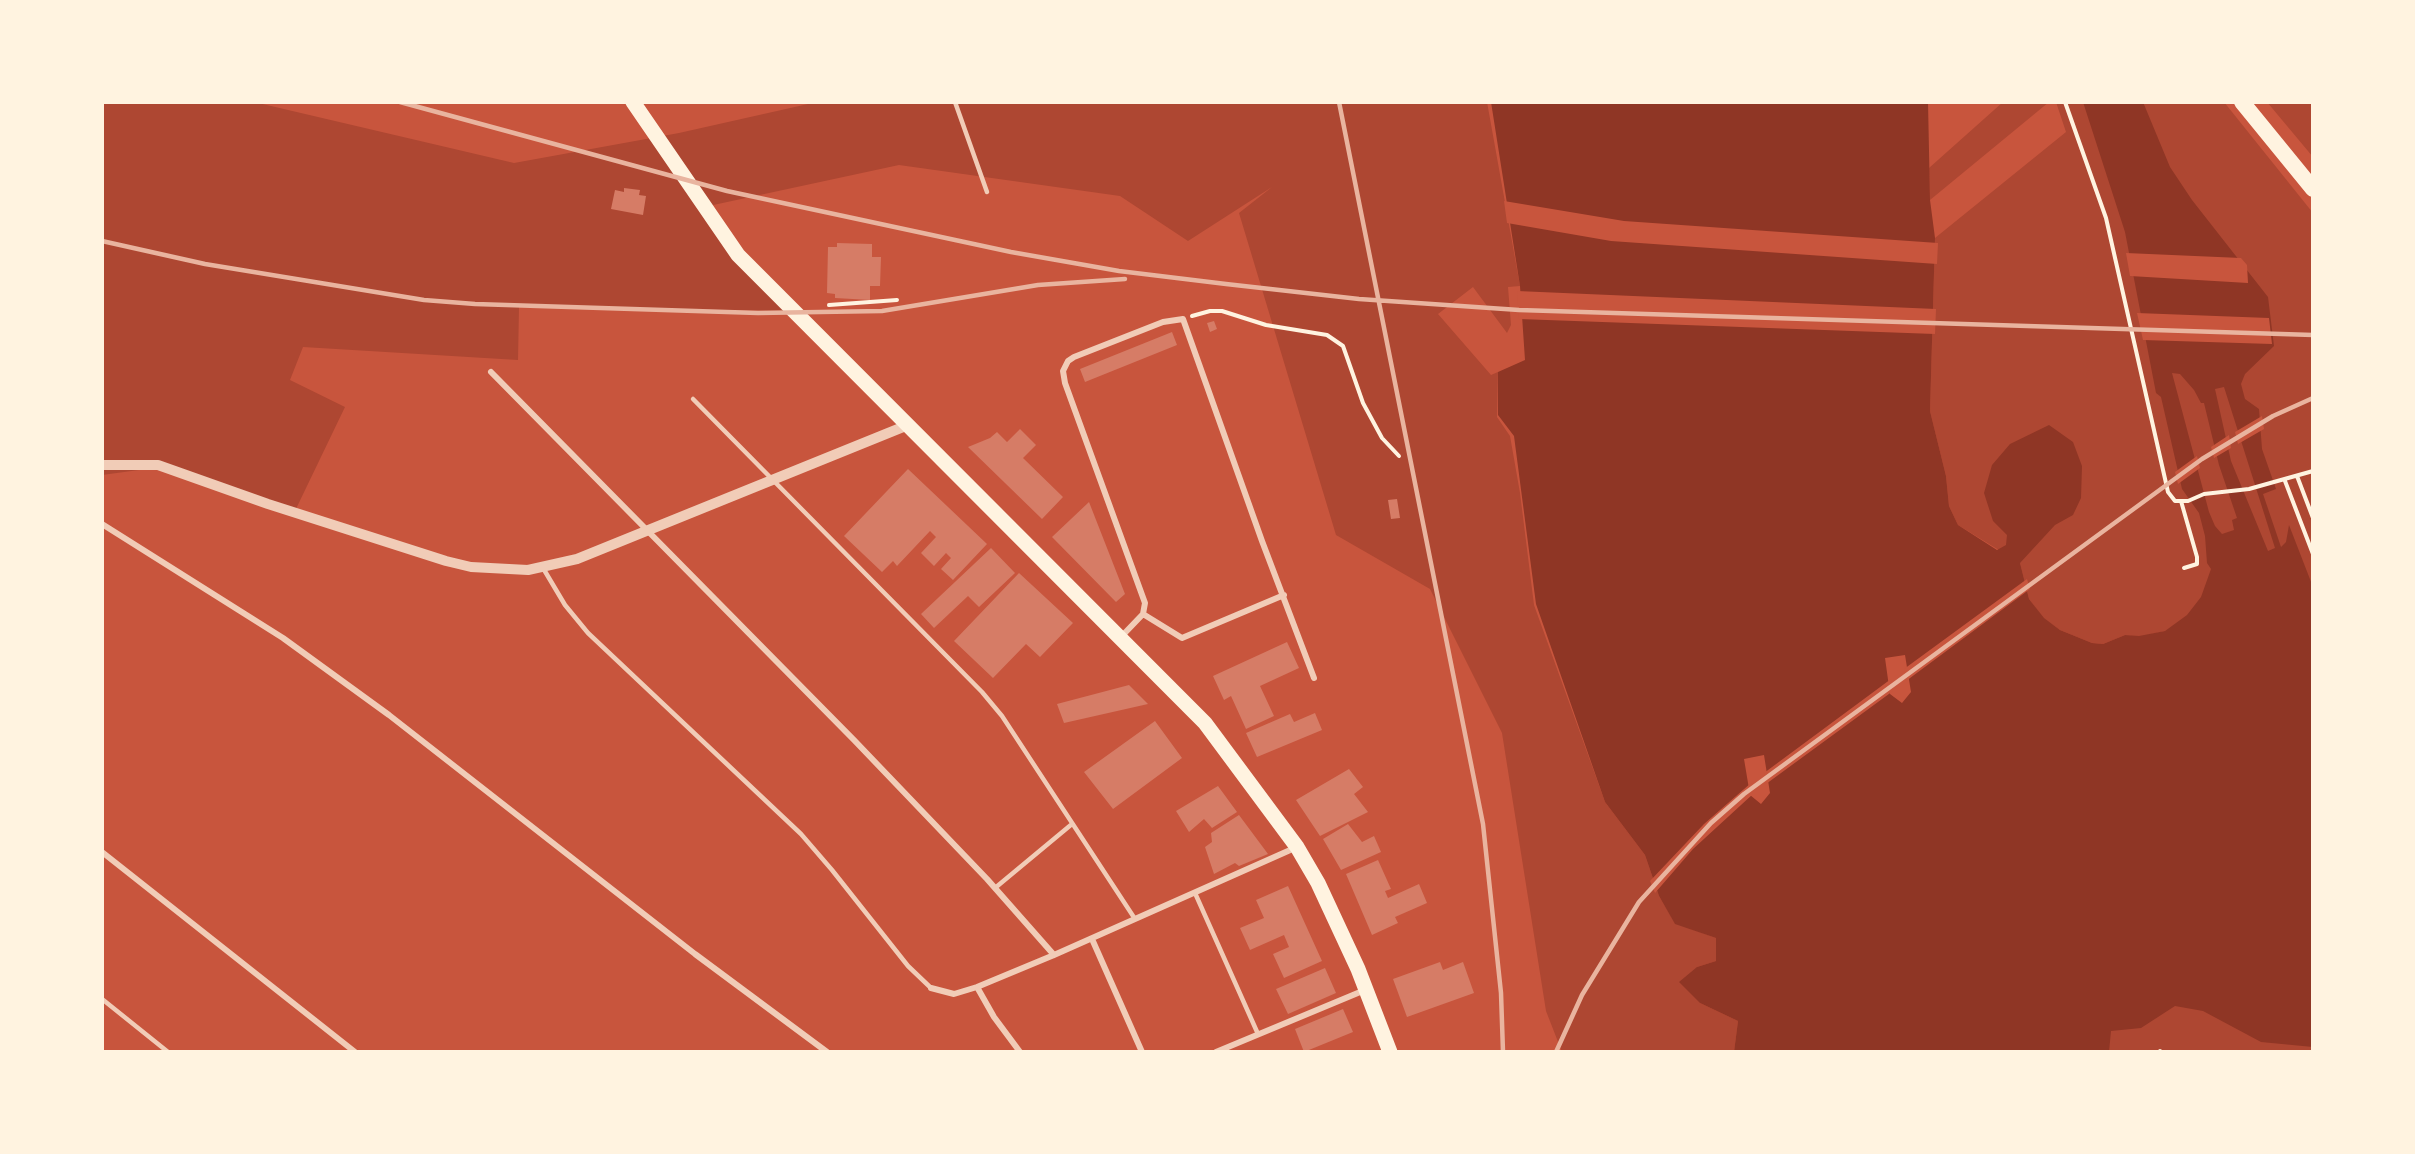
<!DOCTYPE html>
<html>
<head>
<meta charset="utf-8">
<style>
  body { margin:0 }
  #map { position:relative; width:2415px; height:1154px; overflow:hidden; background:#c8553d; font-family:"Alegreya Sans",sans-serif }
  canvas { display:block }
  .frame { position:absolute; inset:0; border:104px solid #fff3e0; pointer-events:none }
</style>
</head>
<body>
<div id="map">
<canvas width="2415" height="1154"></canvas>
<div class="frame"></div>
</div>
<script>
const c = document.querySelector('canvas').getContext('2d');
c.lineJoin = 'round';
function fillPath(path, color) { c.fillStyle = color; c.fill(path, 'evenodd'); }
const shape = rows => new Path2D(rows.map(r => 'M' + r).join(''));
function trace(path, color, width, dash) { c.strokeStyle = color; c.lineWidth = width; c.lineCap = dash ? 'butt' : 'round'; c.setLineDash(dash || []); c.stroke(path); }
fillPath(shape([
  [102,102,254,102,514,163,679,133,817,102,1487,102,1520,286,1508,287,1511,325,1507,333,1473,287,1438,314,1491,375,1498,372,1497,417,1510,436,1520,493,1534,605,1605,802,1645,855,1659,896,1675,923,1716,938,1716,961,1697,967,1700,1003,1738,1021,1734,1052,1562,1052,1546,1011,1502,733,1430,589,1336,535,1239,213,1272,187,1188,241,1120,196,899,165,704,207,787,311,519,307,518,360,303,347,290,380,345,407,294,513,161,467,102,475],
  [2003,102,2049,102,1930,200,1929,168],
  [2056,102,2224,102,2313,213,2313,587,2311,585,2165,631,2139,637,2125,635,2103,644,2092,643,2060,630,2043,618,2029,599,2020,563,1958,525,1949,506,1946,476,1930,411,1935,238,2066,132],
  [2267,102,2313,102,2313,157],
  [2120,987,2313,1040,2313,1052,2084,1052]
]), '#ae4732');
fillPath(shape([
  [1491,102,1928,102,1930,200,1935,238,1930,411,1946,476,1949,506,1958,525,1997,550,2006,545,2007,535,1993,521,1984,493,1992,465,2010,444,2049,425,2073,442,2082,466,2081,498,2073,515,2055,525,2020,563,2029,599,2044,618,2060,630,2092,643,2103,644,2125,635,2139,636,2165,631,2187,615,2201,597,2211,569,2207,563,2205,536,2199,513,2182,489,2161,397,2156,393,2125,232,2083,102,2143,102,2170,167,2192,200,2268,297,2274,346,2245,374,2241,384,2245,399,2259,409,2262,449,2276,489,2263,494,2281,547,2286,542,2289,525,2313,587,2313,1047,2261,1042,2203,1011,2175,1006,2141,1028,2111,1031,2109,1052,1734,1052,1738,1021,1700,1003,1679,982,1697,967,1716,961,1716,938,1675,924,1659,896,1645,855,1605,802,1536,604,1514,436,1498,415,1498,372,1525,360,1520,286],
  [2172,373,2180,374,2194,390,2201,403,2204,403,2219,465,2237,518,2232,520,2234,530,2222,534,2215,526,2209,512],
  [2224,387,2275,548,2268,551,2231,461,2215,389],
  [1905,655,1911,692,1902,703,1890,694,1885,658],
  [1764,755,1770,793,1761,804,1750,795,1744,759]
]), '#8f3625');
fillPath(shape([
  [1504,201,1624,221,1938,243,1937,264,1611,241,1507,223],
  [2126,253,2241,258,2247,265,2248,283,2130,276],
  [1517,291,1936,309,1935,334,1519,319],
  [2137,313,2269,318,2272,344,2143,340],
  [2262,416,2264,429,2238,444,2235,432],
  [2229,435,2231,448,2214,458,2211,447],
  [2197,456,2200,468,2178,484,2175,472],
  [2027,579,2030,589,1906,681,1904,669],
  [1891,679,1893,691,1766,784,1764,773],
  [1751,783,1753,794,1693,849,1655,893,1650,881,1704,824]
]), '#c8553d');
fillPath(shape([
  [624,188,640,190,639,195,646,196,643,215,611,209,615,190,624,192],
  [837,243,872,244,872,257,881,257,880,286,870,286,870,300,835,298,835,294,827,293,828,247,837,247],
  [1214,321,1217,329,1210,332,1207,323],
  [1172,332,1177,345,1085,382,1080,369],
  [1020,429,1036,445,1023,458,1063,497,1042,519,968,447,990,438,997,432,1007,442],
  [908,469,987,544,953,580,941,569,951,558,946,553,934,566,921,553,936,537,930,531,897,566,893,561,882,572,844,536],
  [1397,499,1400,518,1391,519,1388,500],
  [1089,502,1125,594,1116,602,1052,537],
  [991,548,1015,573,979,607,968,596,934,628,921,614],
  [1019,573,1073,623,1040,657,1026,644,993,678,954,641],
  [1287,642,1299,668,1260,686,1274,716,1246,729,1231,696,1224,700,1213,676],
  [1129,685,1148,704,1064,723,1057,704],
  [1315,713,1322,730,1257,757,1246,733,1290,714,1294,722],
  [1155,721,1182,758,1113,809,1084,772],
  [1349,769,1363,787,1354,794,1368,812,1320,836,1296,800],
  [1218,786,1237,812,1212,828,1204,819,1189,832,1176,811],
  [1239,815,1268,854,1239,866,1235,863,1214,874,1205,847,1212,842,1211,833],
  [1348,824,1362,842,1374,836,1381,852,1341,870,1323,839],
  [1378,860,1391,889,1385,891,1388,898,1419,884,1427,903,1395,917,1398,923,1372,935,1346,874],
  [1288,886,1322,961,1284,978,1273,954,1289,947,1284,935,1250,950,1240,928,1264,918,1256,900],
  [1440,962,1443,970,1463,962,1474,993,1407,1017,1393,979],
  [1325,968,1336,993,1288,1014,1276,989],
  [1343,1009,1353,1032,1304,1052,1295,1029]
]), '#d67c66');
trace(shape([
  [2065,102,2106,218,2168,492,2175,501,2188,501,2204,494,2249,489,2313,471],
  [829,305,897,300],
  [1192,316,1210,311,1222,311,1266,325,1327,335,1343,346,1363,403,1382,438,1399,456],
  [2297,476,2313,518],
  [2285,481,2313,554],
  [2181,501,2197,557,2197,564,2184,568],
  [2160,1051,2161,1052]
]), '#fff3e0', 4);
trace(shape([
  [955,102,987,192],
  [693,399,982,692,1002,716,1135,919],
  [543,568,565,605,588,633,801,834,832,870,908,966,931,988],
  [995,888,1072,824],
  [1195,893,1258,1034],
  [102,999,168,1052]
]), '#f1ccb7', 4.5);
trace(shape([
  [491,372,854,740,987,879,1054,955],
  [102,524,283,638,389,715,695,954,827,1052],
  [1143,614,1182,638,1284,595],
  [1120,638,1143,614,1145,603,1065,383,1063,371,1068,361,1074,357,1163,322,1183,319,1262,541,1314,678],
  [102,852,355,1052],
  [1092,939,1142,1052],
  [977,987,994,1017,1020,1052],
  [931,988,954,994,977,987,1054,955,1297,847],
  [1216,1052,1365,990]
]), '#f1ccb7', 6);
trace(shape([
  [102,465,158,465,268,504,446,561,471,567,528,570,577,559,908,425]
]), '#f1ccb7', 10);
trace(shape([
  [633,102,738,255,1205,723,1297,847,1318,883,1358,969,1390,1052]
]), '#fff3e0', 15);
trace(shape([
  [2242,102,2313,189]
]), '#fff3e0', 16);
trace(shape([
  [400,102,727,191,1011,252,1119,271,1226,284,1359,299,1519,310,2313,335],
  [1339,102,1483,824,1501,993,1503,1052],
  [102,241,205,264,424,300,475,304,758,313,882,311,1038,285,1125,279],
  [1556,1052,1582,995,1639,902,1711,823,1744,794,2202,459,2273,416,2313,398]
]), '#e9b49f', 4.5);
</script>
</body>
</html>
